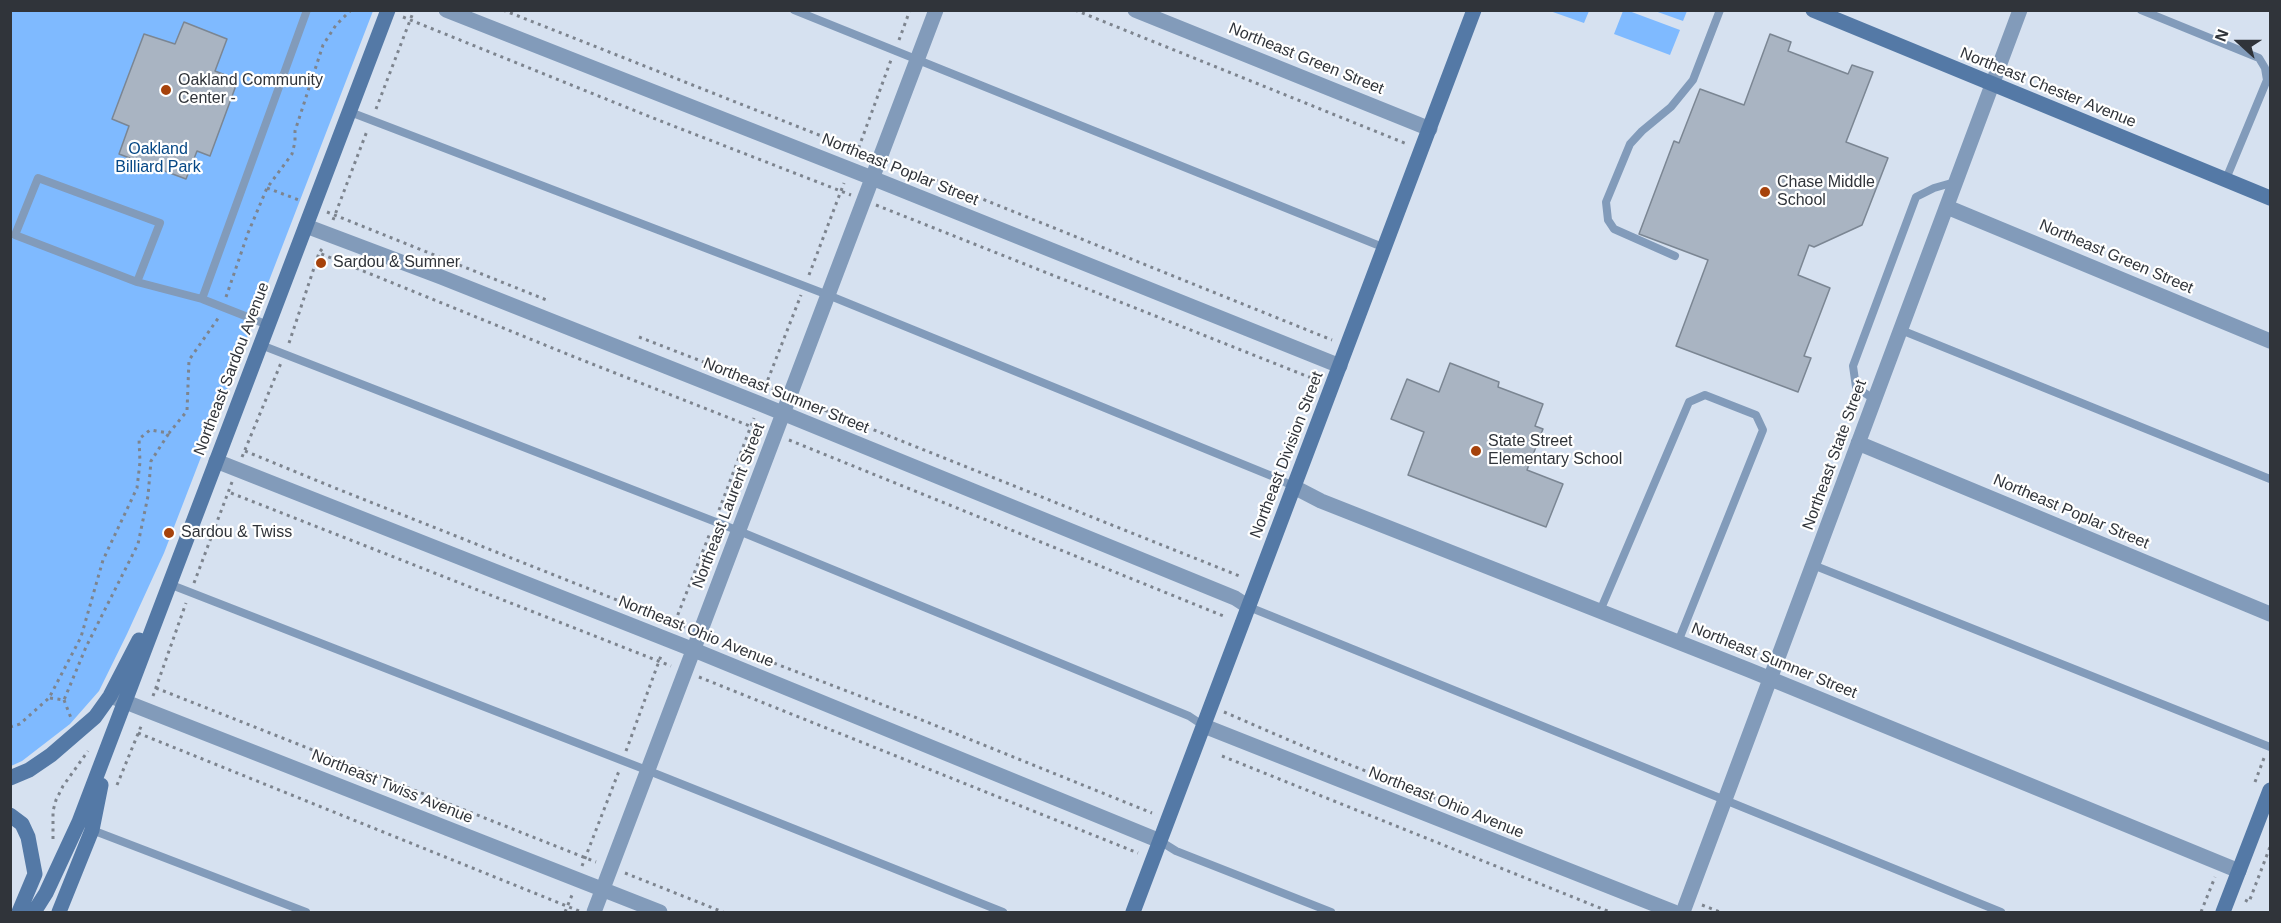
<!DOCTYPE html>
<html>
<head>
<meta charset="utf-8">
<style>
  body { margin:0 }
  #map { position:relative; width:2281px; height:923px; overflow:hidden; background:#d6e1f0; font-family:Helvetica,sans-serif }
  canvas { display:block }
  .frame { position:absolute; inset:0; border:12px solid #30343a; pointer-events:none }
  .north { position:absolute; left:2209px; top:12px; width:60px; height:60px; -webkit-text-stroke:4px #fff; paint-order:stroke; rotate:291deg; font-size:16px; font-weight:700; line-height:24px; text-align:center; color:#30343a }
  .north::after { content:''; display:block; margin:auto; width:21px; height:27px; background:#30343a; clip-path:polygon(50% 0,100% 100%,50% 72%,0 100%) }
</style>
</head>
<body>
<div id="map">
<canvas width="2281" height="923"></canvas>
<div class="frame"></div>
<div class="north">N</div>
</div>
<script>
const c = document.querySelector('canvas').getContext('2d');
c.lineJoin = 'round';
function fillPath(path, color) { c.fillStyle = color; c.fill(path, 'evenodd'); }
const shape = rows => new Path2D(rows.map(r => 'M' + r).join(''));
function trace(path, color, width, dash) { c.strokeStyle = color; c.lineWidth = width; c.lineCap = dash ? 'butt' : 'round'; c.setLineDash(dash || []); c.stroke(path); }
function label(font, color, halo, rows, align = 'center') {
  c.font = font + ' Helvetica,sans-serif'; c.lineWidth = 4.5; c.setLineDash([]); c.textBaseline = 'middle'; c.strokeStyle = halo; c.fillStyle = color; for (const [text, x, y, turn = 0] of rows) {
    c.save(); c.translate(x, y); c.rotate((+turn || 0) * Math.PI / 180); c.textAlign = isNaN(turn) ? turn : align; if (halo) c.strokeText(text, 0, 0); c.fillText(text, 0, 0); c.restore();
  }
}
fillPath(shape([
  [10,11,373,11,164,553,127,634,99,691,70,724,22,761,11,766],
  [1550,11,1589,11,1584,23],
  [1623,11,1629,11,1680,30,1670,55,1614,34],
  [1655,11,1687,11,1683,21]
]), '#7fbaff');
const building = shape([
  [184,22,227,39,215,71,238,80,210,156,197,151,186,179,119,154,129,126,112,119,144,34,175,44,184,22],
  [1770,34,1791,42,1788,51,1848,74,1852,65,1873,72,1846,142,1888,158,1862,225,1814,247,1809,245,1798,275,1830,288,1804,356,1811,358,1798,392,1676,346,1708,260,1639,234,1674,141,1679,143,1700,89,1744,105,1770,34],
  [1450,363,1499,382,1498,387,1543,404,1535,426,1543,429,1527,470,1563,484,1546,527,1408,475,1424,432,1391,419,1407,379,1439,392,1450,363]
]);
fillPath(building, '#a9b4c2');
trace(building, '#7b8693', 1.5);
trace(shape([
  [503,10,867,154],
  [1075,10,1407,144],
  [403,17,653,118,851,195],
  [899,40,910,10],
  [376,109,414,10],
  [856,155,891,60],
  [893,163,1332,340],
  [267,188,299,200],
  [876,205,1319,381],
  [327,212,549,301],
  [333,220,367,131],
  [322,249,319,253,572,356,760,430],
  [809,275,844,183],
  [226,297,248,233,267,188,292,154,295,142,295,131,323,45,336,25,351,10],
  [639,337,776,390],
  [289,343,319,253],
  [765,387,801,295],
  [804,402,1242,577],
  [789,440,1226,617],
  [245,451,335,488,685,627],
  [242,457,281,363],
  [231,493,671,666],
  [719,510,754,418],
  [194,583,232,482],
  [675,622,710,533],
  [732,647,912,716,1152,813],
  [699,677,1138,853],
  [156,688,596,862],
  [153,696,186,603],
  [50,698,64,700,86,647,138,544,148,496,151,461,169,433],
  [64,700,71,718],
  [1224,712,1305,747,1515,830],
  [10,727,20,724,49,698,81,637,103,560,137,488,140,462,139,439,150,430,169,433,187,411,189,360,219,317],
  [138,733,579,911],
  [626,751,662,653],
  [1222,756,1610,912],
  [2255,782,2264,758],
  [117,785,142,724],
  [53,839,53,811,56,800,63,786,88,751],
  [582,866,619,771],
  [625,873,723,912],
  [2245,900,2249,902,2270,847],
  [1702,905,1720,912],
  [565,912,572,895],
  [2201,912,2215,877]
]), '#7d848e', 3, [3, 4.5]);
trace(shape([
  [794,10,1385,248],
  [2141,10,2259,58,2265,68,2267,80,2226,179],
  [350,112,828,295,1279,479,1294,487],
  [1675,256,1614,229,1608,220,1606,202,1630,144,1642,131,1671,107,1693,80,1720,10],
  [137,282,160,223,38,178,15,235,137,282,202,299,268,325],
  [202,299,307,10],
  [1901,330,2270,479],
  [261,345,739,531,1189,716,1204,726],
  [1875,400,1856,387,1853,366,1916,197,1934,188,1955,182],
  [1813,565,2270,747],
  [169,584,649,771,1003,912],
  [1249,607,2001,912],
  [1600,611,1689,402,1705,395,1756,415,1763,430,1678,642],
  [92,830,306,912],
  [1160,841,1176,851,1331,912]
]), '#829bba', 8);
trace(shape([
  [446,10,872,178,1340,366],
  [1135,10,1430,129],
  [1947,207,2270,341],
  [306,226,441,277,758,403,1235,598,1249,607],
  [1858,443,2270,614],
  [216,461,694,650,1160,841],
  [1294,487,1321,501,1749,670,2239,871],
  [113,697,660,912],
  [1204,726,1674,912],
  [594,912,936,10],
  [1683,912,2020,10]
]), '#829bba', 15);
trace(shape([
  [1813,10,2270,198],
  [10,778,29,770,51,755,95,717,110,696,139,640],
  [10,815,22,824,28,837,35,874,19,912],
  [34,912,46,893,79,822,388,10],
  [59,912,92,830,101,785],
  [1133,912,1474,10],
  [2223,912,2270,790]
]), '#5479a6', 15);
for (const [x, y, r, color] of [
  [166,90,6,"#a6420b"],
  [1765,192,6,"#a6420b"],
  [321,263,6,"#a6420b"],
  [1476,451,6,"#a6420b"],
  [169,533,6,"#a6420b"]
]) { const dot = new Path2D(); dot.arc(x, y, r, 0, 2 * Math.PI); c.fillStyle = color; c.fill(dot); trace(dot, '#fff', 2); }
label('16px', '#30343a', '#fff', [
  ["Northeast Green Street",1306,59,22],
  ["Northeast Chester Avenue",2048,88,22],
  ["Northeast Poplar Street",900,170,22],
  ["Northeast Green Street",2116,257,23],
  ["Northeast Sardou Avenue",232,369,-69],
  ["Northeast Sumner Street",786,396,22],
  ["Northeast Division Street",1287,455,-69],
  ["Northeast State Street",1835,455,-70],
  ["Northeast Laurent Street",729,506,-69],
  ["Northeast Poplar Street",2071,512,23],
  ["Northeast Ohio Avenue",696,632,22],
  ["Northeast Sumner Street",1774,661,22],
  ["Northeast Twiss Avenue",392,787,22],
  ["Northeast Ohio Avenue",1446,803,22]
]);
label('16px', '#30343a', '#fff', [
  ["Oakland Community",178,81],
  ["Center -",178,99],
  ["Chase Middle",1777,183],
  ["School",1777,201],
  ["Sardou & Sumner",333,263],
  ["State Street",1488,442],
  ["Elementary School",1488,460],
  ["Sardou & Twiss",181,533]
], 'left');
label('16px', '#054785', '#fff', [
  ["Oakland",158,150],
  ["Billiard Park",158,168]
]);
</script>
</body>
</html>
